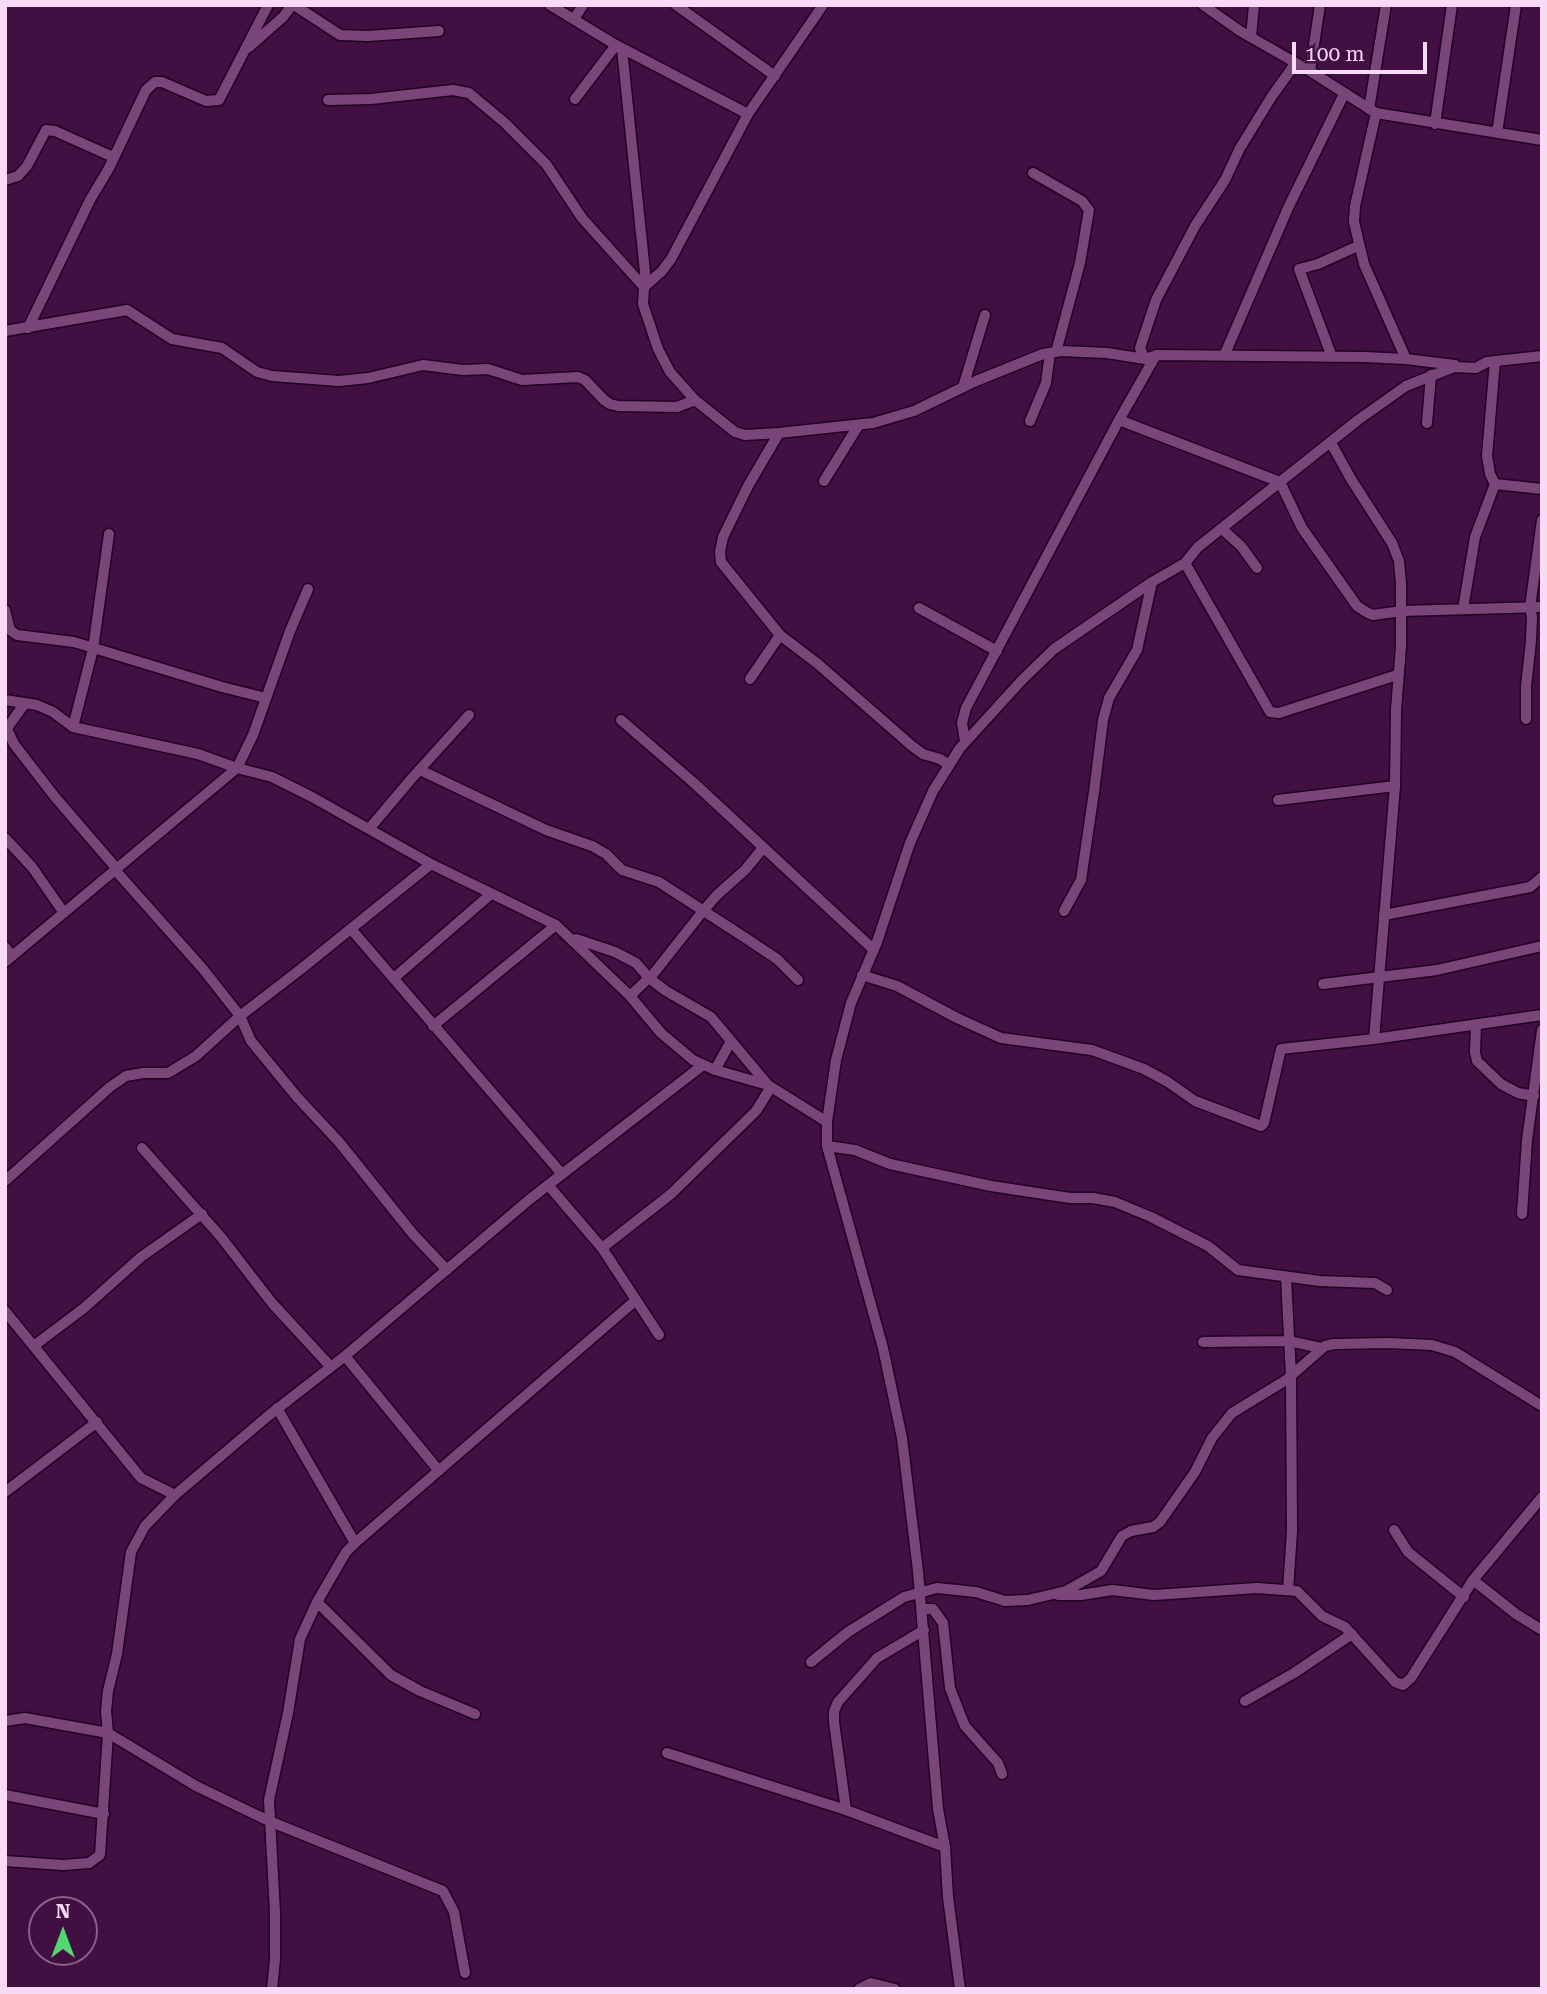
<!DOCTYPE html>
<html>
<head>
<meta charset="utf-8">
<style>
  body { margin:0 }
  #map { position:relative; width:1547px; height:1994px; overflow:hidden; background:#410f41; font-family:"Roboto Serif",serif }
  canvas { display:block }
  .frame { position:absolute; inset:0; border:7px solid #f8d9f6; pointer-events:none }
  .north { position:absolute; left:28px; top:1896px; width:70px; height:70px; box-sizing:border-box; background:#410f41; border:2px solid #8a6089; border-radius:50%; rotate:0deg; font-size:19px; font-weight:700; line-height:28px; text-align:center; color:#f8d9f6 }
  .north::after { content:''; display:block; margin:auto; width:24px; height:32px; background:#54d672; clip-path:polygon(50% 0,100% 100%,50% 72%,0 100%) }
  .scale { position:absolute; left:1292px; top:42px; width:135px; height:32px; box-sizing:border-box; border:4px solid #f8d9f6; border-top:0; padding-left:9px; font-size:21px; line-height:24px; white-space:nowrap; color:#f8d9f6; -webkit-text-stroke:5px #410f41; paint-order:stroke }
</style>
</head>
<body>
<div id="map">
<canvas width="1547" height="1994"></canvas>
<div class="frame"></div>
<div class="north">N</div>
<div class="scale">100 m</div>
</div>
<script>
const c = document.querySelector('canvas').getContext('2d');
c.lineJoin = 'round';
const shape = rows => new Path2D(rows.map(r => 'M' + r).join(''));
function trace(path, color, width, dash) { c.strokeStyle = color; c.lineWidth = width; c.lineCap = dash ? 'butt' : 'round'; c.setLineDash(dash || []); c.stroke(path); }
const minor = shape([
  [294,5,340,35,368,36,439,31],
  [550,5,616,45,748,114],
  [676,5,775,76],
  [1203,5,1240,31,1310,71,1376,113,1542,140],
  [574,19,583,5],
  [1251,37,1254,5],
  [249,47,283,17,292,5],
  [622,49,645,272,643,304,658,349,670,372,695,400,735,432,745,435,779,433,873,423,914,411,976,381,1043,354,1061,351,1107,353,1145,359,1157,355,1364,357,1406,359,1455,365],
  [1310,71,1320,5],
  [575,99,616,45],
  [328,100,371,99,453,90,469,93,505,123,546,164,582,218,644,287,662,271,671,259,748,114,823,5],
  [1369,109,1386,5],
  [1376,113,1355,206,1354,222,1364,264,1406,359],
  [1435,124,1452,5],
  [1497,133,1516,5],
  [1033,173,1082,201,1089,210,1080,263,1056,352],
  [5,180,18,176,27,166,46,130,55,131,113,157],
  [28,328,90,200,109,168,146,90,155,82,162,82,206,101,219,100,268,5],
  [5,331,127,310,172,339,222,348,257,372,272,376,339,381,368,378,423,365,463,370,488,369,522,380,578,377,585,380,604,400,610,404,618,406,677,407,695,400],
  [1224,356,1288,208,1344,94],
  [1332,357,1299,269,1318,264,1358,246],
  [1145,359,1140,348,1156,300,1195,226,1225,180,1240,148,1272,96,1295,64],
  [963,387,985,315],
  [1119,420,1280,482,1302,528,1357,606,1368,613,1373,615,1402,611,1542,607],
  [1030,421,1046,383,1050,353],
  [1427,423,1431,375],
  [779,433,748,486,723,537,720,552,721,562,780,635,818,664,912,746,923,754,940,759,949,765],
  [1331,443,1351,479,1392,543,1399,561,1401,584,1401,646,1396,710,1395,786,1374,1039],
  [824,481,858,426],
  [1495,484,1542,489],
  [1222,529,1241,546,1257,568],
  [1185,563,1270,712,1279,713,1397,675],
  [919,608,997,651],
  [1463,609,1475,537,1495,484,1490,474,1487,456,1495,361],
  [5,610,10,630,17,635,74,642,222,687,266,698],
  [750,679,780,635],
  [5,700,37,705,53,712,73,727,198,754,237,768,272,777,312,797,431,864,556,925,630,996,661,1033,693,1060,715,1070,768,1085,827,1122],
  [1526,719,1526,687,1531,641,1532,617,1530,607,1542,520],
  [621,720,694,783,874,950],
  [73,727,93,649,109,534],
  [7,729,14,744,55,797,117,869],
  [5,731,25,703],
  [965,741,962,723,966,708,1119,420,1156,355],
  [420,770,546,830,592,846,606,854,622,870,659,882,747,939,777,959,798,980],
  [1278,800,1395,786],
  [369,829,412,778,469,715],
  [5,838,32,867,64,913],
  [116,871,203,969,240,1016,251,1041,297,1097,339,1142,413,1234,447,1270],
  [1064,911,1081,880,1094,792,1103,720,1109,698,1137,650,1152,582],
  [1384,915,1530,887,1542,877],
  [351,929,562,1174],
  [576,939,615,952,636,963,649,978,666,991,711,1017,768,1085],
  [5,947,12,956],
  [5,962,237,768,253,735,290,631,308,589],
  [862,975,897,986,957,1018,1001,1038,1092,1050,1144,1069,1168,1082,1195,1101,1261,1126,1264,1123,1281,1049,1374,1039,1542,1015],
  [394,978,491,894],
  [1323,984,1437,970,1542,946],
  [630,996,654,973,703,911,717,895,745,870,763,848],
  [1476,1025,1475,1052,1477,1061,1501,1084,1518,1093,1534,1096],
  [433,1026,556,925],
  [715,1070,731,1041],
  [827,1146,855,1150,890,1164,991,1186,1070,1198,1093,1198,1115,1202,1151,1217,1208,1246,1238,1270,1320,1281,1375,1283,1387,1290],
  [142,1148,221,1237,272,1303,331,1367],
  [5,1181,110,1087,126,1076,143,1073,168,1073,196,1056,240,1016,301,969,431,864],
  [548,1185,602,1248,659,1335],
  [1522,1214,1527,1140,1542,1030],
  [602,1248,671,1194,756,1111,771,1087],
  [1286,1277,1291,1376,1292,1531,1288,1590],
  [5,1311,141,1478,175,1495],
  [1203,1342,1289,1341,1321,1348],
  [35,1345,84,1308,141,1257,202,1214],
  [345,1356,439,1471],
  [277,1408,355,1543],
  [5,1492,97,1422],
  [1394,1530,1408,1552,1464,1597],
  [1473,1580,1516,1614,1542,1630],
  [1058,1595,1081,1595,1112,1590,1154,1595,1257,1588,1297,1591,1322,1616,1345,1627,1395,1682,1403,1685,1411,1678,1473,1580,1542,1497],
  [317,1602,391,1675,420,1691,475,1714],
  [922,1609,933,1609,943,1623,950,1688,960,1714,965,1726,998,1763,1002,1774],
  [811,1662,848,1632,904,1597,937,1588,976,1592,1005,1601,1028,1600,1066,1591,1101,1571,1122,1536,1131,1531,1153,1527,1160,1522,1195,1472,1212,1438,1232,1413,1286,1380,1325,1346,1334,1344,1388,1343,1432,1345,1455,1352,1542,1406],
  [1245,1701,1294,1673,1352,1634],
  [5,1721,25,1718,108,1733,196,1786,269,1821,443,1891,454,1912,465,1973],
  [667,1753,846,1810,945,1847],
  [5,1795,104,1814],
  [846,1810,834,1722,834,1711,838,1702,877,1658,924,1630],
  [5,1861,63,1865,89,1863,100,1855,108,1733,106,1711,108,1691,117,1654,131,1552,145,1526,175,1495,268,1416,345,1356,530,1199,703,1065],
  [272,1989,275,1959,275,1913,269,1800,288,1713,300,1639,317,1602,346,1552,355,1543,636,1300],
  [859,1989,871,1983,895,1989],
  [960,1989,948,1897,945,1847,938,1809,918,1571,902,1438,883,1348,827,1146,827,1122,836,1060,851,1003,877,942,910,843,933,791,960,748,1022,680,1054,649,1152,582,1185,563,1198,547,1358,420,1406,386,1454,367,1476,368,1487,362,1542,356]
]);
trace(minor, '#202', 13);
trace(minor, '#7a4579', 10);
</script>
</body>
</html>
